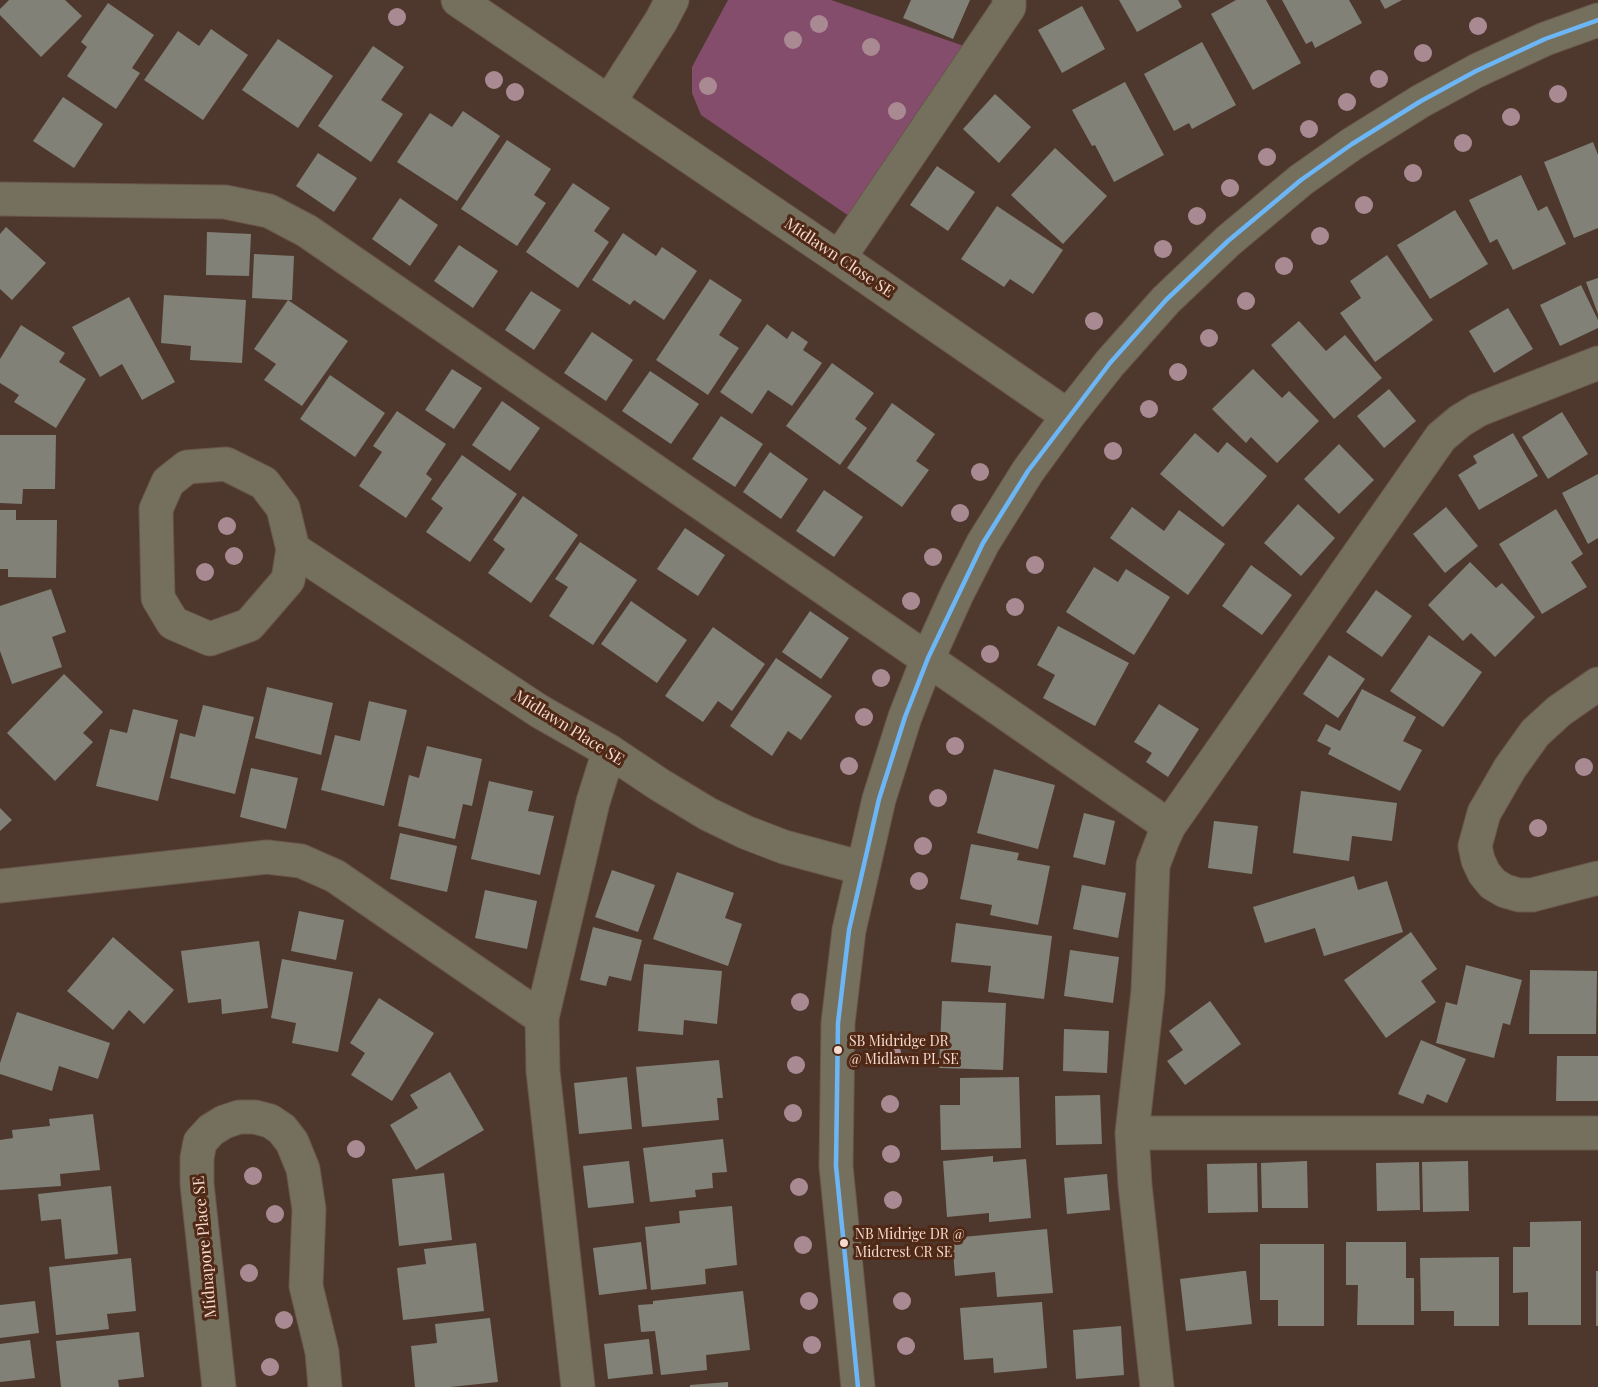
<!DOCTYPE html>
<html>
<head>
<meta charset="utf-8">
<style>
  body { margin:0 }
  canvas { display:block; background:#4e382e }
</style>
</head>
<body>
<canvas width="1598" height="1387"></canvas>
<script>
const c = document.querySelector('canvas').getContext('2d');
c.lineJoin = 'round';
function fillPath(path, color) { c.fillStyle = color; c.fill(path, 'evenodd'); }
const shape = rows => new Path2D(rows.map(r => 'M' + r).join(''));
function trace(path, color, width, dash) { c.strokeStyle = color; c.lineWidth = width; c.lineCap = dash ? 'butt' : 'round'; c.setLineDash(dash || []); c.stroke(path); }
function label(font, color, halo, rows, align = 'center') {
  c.font = font + ' "Playfair Display",serif'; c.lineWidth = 6; c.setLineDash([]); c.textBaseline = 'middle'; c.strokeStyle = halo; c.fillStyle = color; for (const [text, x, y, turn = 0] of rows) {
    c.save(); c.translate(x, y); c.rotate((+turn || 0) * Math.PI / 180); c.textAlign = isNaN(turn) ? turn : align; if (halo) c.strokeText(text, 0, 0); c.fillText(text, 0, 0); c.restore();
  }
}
fillPath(shape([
  [728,0,831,0,964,46,852,218,701,115,692,93,692,67]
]), '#844d6b');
fillPath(shape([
  [9,0,65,0,82,16,41,57,0,15,0,9],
  [911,0,970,0,953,39,903,18],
  [1119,0,1178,0,1182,7,1137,32],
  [1236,0,1266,0,1301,63,1253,90,1211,14],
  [1282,0,1349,0,1362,23,1315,48,1312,41,1306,44],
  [1380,0,1402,0,1385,9],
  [108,3,154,35,132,68,140,73,116,109,67,76,87,47,81,42],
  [1082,6,1105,49,1062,73,1038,30],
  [211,29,248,55,203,120,144,80,178,31,199,46],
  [278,39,333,76,298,128,242,90],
  [1202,42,1236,105,1192,129,1189,123,1174,131,1144,74],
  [373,46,404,67,381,100,403,114,371,162,318,126],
  [1125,82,1164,155,1114,182,1095,145,1092,146,1072,110],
  [995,94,1031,127,999,163,963,129],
  [63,97,103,124,74,168,33,141],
  [463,111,500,136,457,201,397,162,430,113,452,127],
  [507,140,551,169,534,195,546,203,517,246,461,209],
  [1593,142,1598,155,1598,228,1574,238,1544,162],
  [1055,148,1107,196,1063,244,1011,195],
  [318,153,357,178,334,212,296,186],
  [937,166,975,192,948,231,910,205],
  [1521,175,1538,211,1547,206,1566,244,1513,270,1497,239,1490,243,1469,200],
  [573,183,610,208,594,231,609,242,578,288,526,252],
  [400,198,438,225,410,266,372,239],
  [997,206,1063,250,1033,294,1010,279,1004,287,961,259],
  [1455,210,1488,264,1430,299,1397,245],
  [6,227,46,263,12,300,0,289,0,234],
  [207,232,251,234,249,276,206,275],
  [623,233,656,256,662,247,697,271,664,320,634,300,630,305,592,280],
  [459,245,498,271,473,308,434,281],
  [254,254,294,256,292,300,288,300,348,341,302,406,264,380,276,364,254,349,288,300,252,298],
  [1387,255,1433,320,1375,362,1340,313,1361,298,1350,281],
  [1598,278,1598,314,1586,282],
  [710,279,742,300,719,335,739,348,708,395,656,360],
  [1581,285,1598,320,1598,328,1560,346,1540,305],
  [531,291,561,310,534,350,505,330],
  [164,295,246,300,242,363,190,360,191,346,161,343],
  [129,297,175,382,142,400,122,364,100,377,72,327],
  [1508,308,1533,349,1494,373,1469,331],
  [1299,321,1326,351,1345,335,1382,378,1334,419,1271,345],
  [767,324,787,339,792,331,808,342,803,350,822,363,792,406,768,390,752,414,720,392],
  [21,325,65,353,59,362,86,379,56,428,14,402,19,395,0,383,0,359],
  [592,332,633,360,606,401,564,373],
  [832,363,874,393,855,419,867,428,840,465,786,426],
  [452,369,482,388,454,429,425,410],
  [1253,369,1282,398,1289,391,1319,421,1277,463,1251,437,1246,443,1212,409],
  [650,371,699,404,671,444,622,411],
  [330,375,385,413,355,457,300,419],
  [1389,389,1416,421,1384,448,1357,416],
  [502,401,540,428,510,471,472,445],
  [892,403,935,434,916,461,929,470,902,507,847,468],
  [397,411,446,444,426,474,432,479,406,518,359,486,382,452,373,446],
  [1562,412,1588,454,1548,479,1522,437],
  [721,416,763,444,735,487,692,459],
  [1195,433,1218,453,1227,442,1267,476,1223,527,1160,474],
  [1513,433,1538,476,1479,510,1458,475,1477,463,1473,456],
  [0,435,56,435,55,489,23,489,22,504,0,503],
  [1339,444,1374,480,1339,514,1304,479],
  [770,452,808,479,781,519,743,492],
  [462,455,517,494,470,562,426,532,443,508,431,499],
  [1598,474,1598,538,1588,544,1562,493],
  [824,490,863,517,834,557,796,531],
  [523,496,578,535,531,603,488,573,505,549,493,540],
  [1298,504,1335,538,1301,576,1264,543],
  [1132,507,1164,531,1179,510,1225,544,1188,595,1110,538],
  [1446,507,1478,546,1445,573,1413,534],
  [1556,509,1583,554,1571,562,1587,587,1542,614,1499,544],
  [0,510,16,510,16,520,57,520,56,578,8,577,8,569,0,569],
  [685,528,725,555,698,596,657,569],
  [580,542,637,580,593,645,549,616,568,587,555,579],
  [1470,562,1496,588,1502,583,1535,617,1495,657,1471,633,1463,641,1428,605],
  [1251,565,1292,595,1262,635,1222,606],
  [1094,567,1118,582,1126,569,1170,597,1134,655,1066,612],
  [51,589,66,632,52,637,62,667,12,684,0,651,0,606],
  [1376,590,1412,616,1382,657,1346,632],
  [631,601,687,640,657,683,601,644],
  [810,611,849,638,821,679,782,652],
  [1058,626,1129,663,1095,726,1043,698,1055,675,1037,665],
  [713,627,765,664,732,711,718,701,703,722,665,696],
  [1429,635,1482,672,1443,727,1390,691],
  [1329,655,1365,679,1338,718,1303,694],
  [776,658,832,696,801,740,788,731,772,756,730,726],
  [64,674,103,712,83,733,93,742,55,781,7,733],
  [267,687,333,703,321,755,255,738],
  [1362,689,1416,717,1403,741,1422,750,1400,791,1328,754,1331,748,1317,741,1326,724,1340,731],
  [369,701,407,710,384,806,321,790,335,735,360,741],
  [1159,704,1199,729,1168,777,1146,762,1152,753,1134,742],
  [203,705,254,717,235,794,170,778,180,733,195,737],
  [133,709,178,720,158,801,96,786,110,729,127,733],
  [427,746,482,759,472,806,463,804,455,839,398,826,409,775,419,778],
  [251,768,298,778,286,829,240,817],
  [994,769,1055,785,1038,849,977,833],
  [489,781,533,791,528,811,554,816,540,875,471,859],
  [1301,791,1397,803,1392,841,1352,836,1349,861,1293,853],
  [0,808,12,820,0,831],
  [1084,813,1115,821,1105,865,1073,857],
  [1214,821,1258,826,1252,874,1208,868],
  [400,833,457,846,447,892,390,879],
  [971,844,1019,853,1017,860,1050,866,1038,925,990,915,992,905,960,899],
  [612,870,655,885,638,932,595,917],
  [677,872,734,893,725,918,742,924,728,966,653,939],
  [1354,876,1358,890,1387,881,1403,932,1324,956,1315,928,1265,943,1253,907],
  [1082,885,1126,893,1118,938,1073,929],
  [485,890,537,901,527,949,475,938],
  [299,911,344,920,336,960,291,951],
  [956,923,1052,936,1044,999,988,992,991,966,951,962],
  [593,927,642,940,631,981,609,976,606,986,580,980],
  [1411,932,1437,969,1421,981,1436,1002,1386,1038,1344,980],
  [113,937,174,990,144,1024,129,1010,113,1030,67,991],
  [259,941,268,1008,222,1014,221,999,188,1003,181,951],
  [1070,950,1119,957,1113,1003,1064,996],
  [282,959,353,972,338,1052,292,1043,296,1023,271,1018],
  [644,964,722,971,717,1024,684,1020,683,1035,638,1031],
  [1466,965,1522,980,1510,1025,1503,1023,1494,1058,1436,1043,1446,1002,1457,1005],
  [1530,970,1597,971,1596,1034,1529,1034],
  [379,998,434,1033,392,1101,351,1075,365,1053,350,1043],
  [942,1001,1006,1003,1003,1070,939,1068],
  [1210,1001,1241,1044,1185,1085,1167,1061,1183,1050,1169,1031],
  [17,1012,110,1043,98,1079,59,1066,52,1091,0,1074,0,1063],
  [1064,1029,1109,1031,1107,1073,1063,1071],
  [1421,1040,1466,1059,1447,1103,1427,1094,1423,1104,1398,1094],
  [1557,1056,1598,1056,1598,1101,1556,1101],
  [719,1060,723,1098,717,1098,719,1120,642,1127,636,1067],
  [450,1072,484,1130,416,1170,390,1125,418,1108,410,1095],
  [627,1077,632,1129,579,1134,574,1083],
  [1019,1077,1021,1148,941,1150,940,1105,960,1105,960,1078],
  [1100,1095,1102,1144,1056,1145,1055,1096],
  [93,1114,100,1170,60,1174,61,1186,0,1190,0,1140,13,1138,12,1130,50,1126,49,1119],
  [723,1139,727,1172,712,1173,713,1188,695,1190,696,1197,650,1202,643,1148],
  [993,1156,993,1162,1026,1159,1031,1218,989,1222,989,1213,947,1217,943,1161],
  [629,1161,634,1203,588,1208,583,1166],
  [1307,1161,1308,1208,1262,1208,1261,1163],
  [1468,1161,1469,1211,1423,1212,1422,1162],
  [1419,1162,1420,1210,1377,1211,1376,1163],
  [1257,1163,1258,1212,1208,1213,1207,1164],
  [444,1173,452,1240,399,1246,392,1179],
  [1107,1174,1110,1210,1067,1214,1064,1178],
  [111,1186,118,1254,65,1259,61,1219,41,1221,38,1194],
  [732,1206,737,1265,705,1269,706,1284,651,1290,645,1227,680,1223,679,1211],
  [1581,1221,1581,1325,1528,1325,1528,1292,1513,1293,1513,1247,1530,1247,1530,1222],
  [1047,1229,1053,1293,997,1297,995,1272,955,1276,952,1238],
  [641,1242,647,1289,599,1295,593,1248],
  [1346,1242,1406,1242,1406,1278,1414,1278,1414,1325,1357,1325,1358,1285,1346,1285],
  [476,1243,484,1311,403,1320,397,1268,426,1264,424,1249],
  [1260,1244,1324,1244,1324,1326,1278,1326,1278,1300,1260,1300],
  [1499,1257,1499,1326,1454,1326,1454,1311,1421,1311,1420,1258],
  [131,1258,136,1311,107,1314,109,1329,56,1335,49,1267],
  [1243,1271,1246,1271,1252,1324,1186,1331,1180,1279],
  [1596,1271,1598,1271,1598,1326,1596,1326],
  [743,1291,750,1350,706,1355,707,1370,661,1375,655,1331,641,1332,638,1305,653,1304,653,1301],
  [35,1301,39,1333,0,1338,0,1305],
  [1042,1302,1047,1368,994,1373,993,1358,964,1360,960,1308],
  [490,1318,498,1382,450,1387,415,1387,411,1346,437,1343,435,1324],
  [1121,1326,1124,1375,1076,1379,1073,1330],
  [139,1332,144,1377,118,1380,119,1387,61,1387,56,1341],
  [649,1339,653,1374,608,1379,604,1344],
  [30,1340,35,1378,0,1382,0,1344],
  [728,1382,728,1387,690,1387,690,1385]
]), '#818177');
const minor = shape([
  [458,0,839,258,1068,416],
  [609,102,661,21,672,0],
  [0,199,225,202,269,211,307,231,1169,826],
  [839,258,1009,7,1009,0],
  [293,549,288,580,249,625,210,639,173,623,158,598,156,509,168,482,187,467,226,464,264,483,283,508,293,549,539,711,609,751,660,785,708,814,745,832,784,847,862,868],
  [1598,684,1559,711,1535,733,1510,768,1484,813,1475,846,1478,860,1484,873,1493,884,1505,891,1519,895,1532,895,1598,878],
  [0,886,267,857,301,861,335,876,542,1018],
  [1132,1133,1598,1133],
  [219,1387,197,1184,197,1158,200,1142,211,1130,224,1122,239,1117,255,1117,270,1121,282,1129,292,1142,303,1169,309,1209,306,1286,322,1352,325,1387],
  [578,1387,543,1071,542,1018,593,802,609,751],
  [858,1387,836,1166,838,1023,849,930,879,799,905,717,928,658,957,594,983,543,1028,471,1068,416,1110,363,1166,300,1228,241,1301,180,1352,144,1421,101,1476,71,1545,39,1598,20],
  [1157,1387,1135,1185,1132,1133,1148,991,1153,865,1163,839,1169,826,1441,437,1460,421,1478,410,1598,363]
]);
trace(minor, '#6a564d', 35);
trace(minor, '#75705e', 33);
trace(shape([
  [858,1387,836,1166,838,1023,849,930,879,799,905,717,928,658,983,543,1028,471,1110,363,1166,300,1228,241,1301,180,1352,144,1421,101,1476,71,1545,39,1598,20]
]), '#6db6f5', 4.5);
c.fillStyle = '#aa8a92';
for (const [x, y] of [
  [397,17],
  [819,24],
  [1478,26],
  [793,40],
  [871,47],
  [1423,53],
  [1379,79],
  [494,80],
  [708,86],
  [515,92],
  [1558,94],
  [1347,102],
  [897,111],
  [1511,117],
  [1309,129],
  [1463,143],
  [1267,157],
  [1413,173],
  [1230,188],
  [1364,205],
  [1197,216],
  [1320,236],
  [1163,249],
  [1284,266],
  [1246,301],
  [1094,321],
  [1209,338],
  [1178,372],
  [1149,409],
  [1113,451],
  [980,472],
  [960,513],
  [227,526],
  [234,556],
  [933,557],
  [1035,565],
  [205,572],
  [911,601],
  [1015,607],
  [990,654],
  [881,678],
  [864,717],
  [955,746],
  [849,766],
  [1584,767],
  [938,798],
  [1538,828],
  [923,846],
  [919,881],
  [800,1002],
  [892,1053],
  [796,1065],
  [890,1104],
  [793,1113],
  [356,1149],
  [891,1154],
  [253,1176],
  [799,1187],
  [893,1200],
  [275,1214],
  [803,1245],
  [249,1273],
  [809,1301],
  [902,1301],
  [284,1320],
  [812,1345],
  [906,1346],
  [270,1367]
]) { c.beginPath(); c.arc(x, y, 9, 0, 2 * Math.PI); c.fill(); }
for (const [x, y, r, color] of [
  [838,1050,5,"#f5dacf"],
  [844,1243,5,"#f5dacf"]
]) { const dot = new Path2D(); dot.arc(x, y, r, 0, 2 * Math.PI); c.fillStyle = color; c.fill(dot); trace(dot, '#502816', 2); }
label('14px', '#f5dacf', '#502816', [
  ["SB Midridge DR",849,1042],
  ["@ Midlawn PL SE",849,1060],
  ["NB Midrige DR @",855,1235],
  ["Midcrest CR SE",855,1253]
], 'left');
label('16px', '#f5dacf', '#502816', [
  ["Midlawn Close SE",839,258,34],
  ["Midlawn Place SE",569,728,32],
  ["Midnapore Place SE",205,1247,-95]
]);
</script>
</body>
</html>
